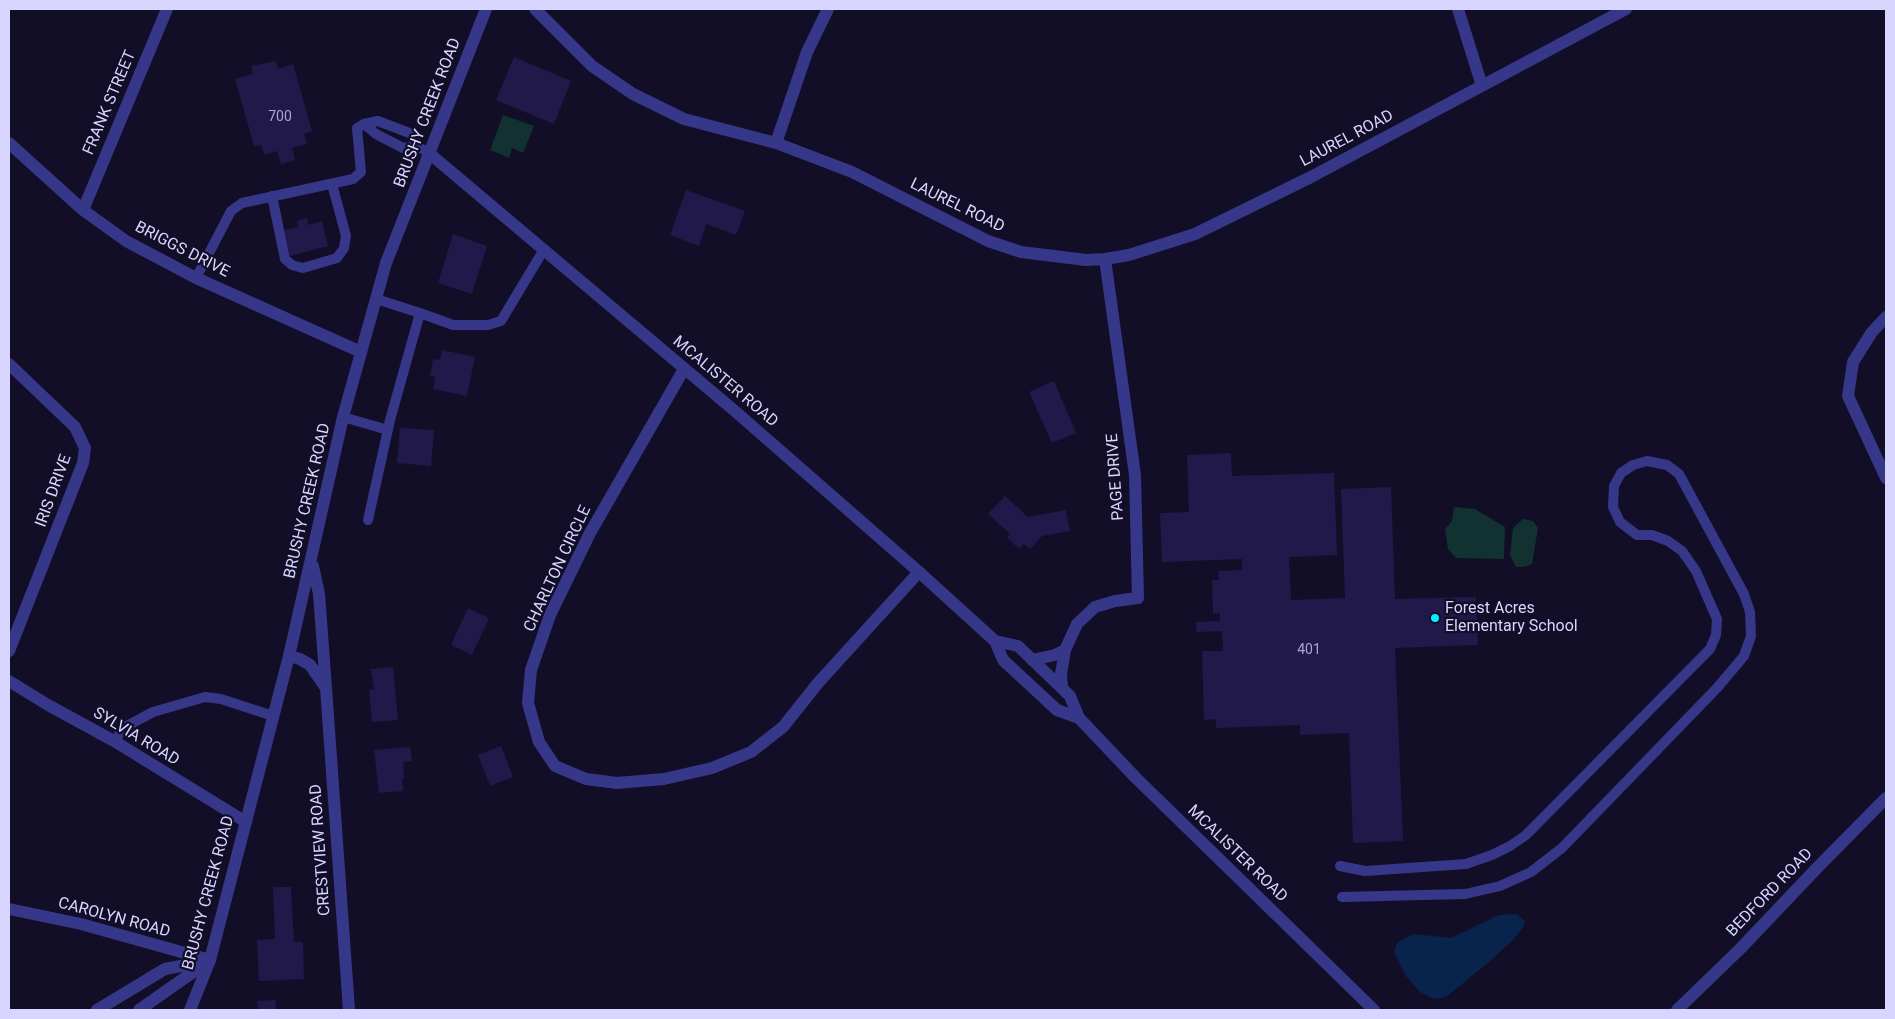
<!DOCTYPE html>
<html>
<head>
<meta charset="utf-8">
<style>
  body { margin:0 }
  #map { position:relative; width:1895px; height:1019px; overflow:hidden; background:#120e28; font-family:Roboto,sans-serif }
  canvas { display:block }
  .frame { position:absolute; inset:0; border:10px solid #d8d5ff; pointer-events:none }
</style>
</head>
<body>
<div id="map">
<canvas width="1895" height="1019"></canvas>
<div class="frame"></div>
</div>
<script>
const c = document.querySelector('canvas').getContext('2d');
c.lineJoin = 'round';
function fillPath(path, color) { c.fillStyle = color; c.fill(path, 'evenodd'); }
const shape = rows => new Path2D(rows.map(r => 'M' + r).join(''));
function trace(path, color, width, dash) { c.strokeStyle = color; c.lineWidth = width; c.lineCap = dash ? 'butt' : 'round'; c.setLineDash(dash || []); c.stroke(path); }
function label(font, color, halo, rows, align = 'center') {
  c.font = font + ' Roboto,sans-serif'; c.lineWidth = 4.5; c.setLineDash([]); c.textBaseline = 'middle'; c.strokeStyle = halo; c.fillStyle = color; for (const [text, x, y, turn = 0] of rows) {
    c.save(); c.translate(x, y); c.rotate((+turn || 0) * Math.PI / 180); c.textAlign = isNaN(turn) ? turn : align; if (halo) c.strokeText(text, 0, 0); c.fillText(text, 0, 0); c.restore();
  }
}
fillPath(shape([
  [503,115,534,126,523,153,512,148,509,158,490,150],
  [1454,507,1475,509,1505,527,1504,559,1456,558,1448,549,1445,529,1452,521],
  [1523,519,1533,521,1538,528,1532,564,1523,567,1516,567,1510,555,1513,528]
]), '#113230');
fillPath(shape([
  [1517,914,1525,922,1523,927,1514,939,1489,962,1446,997,1434,999,1421,993,1406,976,1394,952,1397,943,1414,934,1451,938,1499,915]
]), '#09244c');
fillPath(shape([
  [514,57,571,81,554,124,496,100],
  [276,61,278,69,293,64,312,131,304,134,307,144,292,148,295,160,281,164,277,151,264,155,261,145,254,146,235,79,253,74,251,66],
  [686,190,745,211,736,235,706,224,699,246,670,235],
  [307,218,308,225,322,221,328,246,290,256,284,230,298,227,297,221],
  [453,234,487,246,472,294,438,283],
  [442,350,475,357,467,396,433,389,435,377,430,376,433,359,440,360],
  [1054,381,1076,433,1052,443,1029,392],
  [400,428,434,430,431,466,397,463],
  [1231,453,1232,476,1334,473,1337,555,1289,557,1291,600,1345,598,1341,489,1391,487,1395,599,1476,597,1478,645,1395,648,1403,841,1353,843,1349,733,1300,735,1300,725,1216,728,1216,719,1204,720,1202,651,1223,651,1222,631,1197,632,1196,622,1220,621,1220,613,1213,614,1212,580,1219,580,1218,571,1242,570,1242,559,1162,562,1160,513,1189,512,1187,455],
  [1005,496,1028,517,1066,510,1070,531,1042,536,1030,549,1024,544,1019,549,1007,537,1010,534,988,514],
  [468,608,489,618,472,655,451,645],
  [393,667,398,720,372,722,369,690,374,689,371,669],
  [501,746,513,777,490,786,478,755],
  [410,747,412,761,403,762,404,778,402,779,403,791,379,793,374,750],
  [273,887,291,887,294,942,303,942,304,979,259,981,257,940,275,939],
  [275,1000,276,1010,258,1010,257,1001]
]), '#21194a');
trace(shape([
  [417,146,403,148,376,134,364,124,378,121,412,134,417,146,429,153],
  [272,196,285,259,292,265,303,268,337,258,344,248,346,236,332,184],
  [196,278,231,211,242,203,353,179,361,172,357,128,364,124],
  [376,299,420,313],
  [343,417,388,430],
  [368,520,390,420,420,313,453,325,488,325,501,321,543,251],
  [114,741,125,727,153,712,205,697,221,699,273,716],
  [1340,866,1365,871,1466,864,1492,855,1510,846,1526,835,1710,649,1716,635,1717,619,1696,571,1682,551,1668,541,1652,535,1637,535,1620,522,1613,507,1614,486,1621,473,1633,465,1647,461,1667,465,1679,474,1744,594,1750,612,1751,636,1744,656,1717,688,1562,848,1531,872,1500,886,1465,894,1342,897]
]), '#373789', 10);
trace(shape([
  [535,9,592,66,633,94,684,119,776,143,852,172,988,241,1021,252,1086,260,1105,259,1129,255,1195,234,1311,177,1626,9],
  [1458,9,1482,86],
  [9,143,83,210,126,241,196,278,361,352],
  [776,143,807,52,828,9],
  [83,210,167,9],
  [1886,317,1872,332,1853,362,1848,396,1886,478],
  [9,364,75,427,85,448,83,463,9,651],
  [684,369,590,533,550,615,531,670,528,703,539,742,555,766,586,779,617,783,664,779,712,768,751,752,783,727,818,683,919,572],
  [1065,650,1077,624,1095,607,1115,601,1138,598,1135,475,1105,259],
  [1032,660,1055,655,1065,650,1061,674,1062,688],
  [9,681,48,705,114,741,246,822],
  [9,909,81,924,210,960],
  [97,1010,165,969,207,961],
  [139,1010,206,963],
  [1677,1010,1741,948,1816,869,1886,798]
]), '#373789', 12);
trace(shape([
  [429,153,736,412,919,572,995,641,1003,660,1057,710,1079,718,1070,696,1018,646,995,641],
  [313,566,319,594,326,688],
  [289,656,300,659,310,665,326,688,349,1010],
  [1079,718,1136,778,1374,1010],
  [190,1010,210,960,289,656,343,417,386,263,486,9]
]), '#373789', 12);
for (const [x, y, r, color] of [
  [1435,618,5,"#01f0ff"]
]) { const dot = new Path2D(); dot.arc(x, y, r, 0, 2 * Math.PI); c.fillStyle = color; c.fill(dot); trace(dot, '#120e28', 2); }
label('14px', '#aaa6d2', null, [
  ["700",280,117],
  ["401",1309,650]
]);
label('16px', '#d8d5ff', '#120e28', [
  ["FRANK STREET",110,103,-67],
  ["BRUSHY CREEK ROAD",428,113,-69],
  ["LAUREL ROAD",1347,139,-28],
  ["LAUREL ROAD",957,206,26],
  ["BRIGGS DRIVE",182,250,27],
  ["MCALISTER ROAD",725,382,40],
  ["PAGE DRIVE",1116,477,-94],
  ["IRIS DRIVE",54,491,-70],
  ["BRUSHY CREEK ROAD",308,501,-77],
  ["CHARLTON CIRCLE",558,569,-65],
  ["SYLVIA ROAD",136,737,31],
  ["CRESTVIEW ROAD",321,850,-94],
  ["MCALISTER ROAD",1237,854,44],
  ["BRUSHY CREEK ROAD",209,893,-75],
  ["BEDFORD ROAD",1770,893,-46],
  ["CAROLYN ROAD",114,918,15]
]);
label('16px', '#d8d5ff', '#120e28', [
  ["Forest Acres",1445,609],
  ["Elementary School",1445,627]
], 'left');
</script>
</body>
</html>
